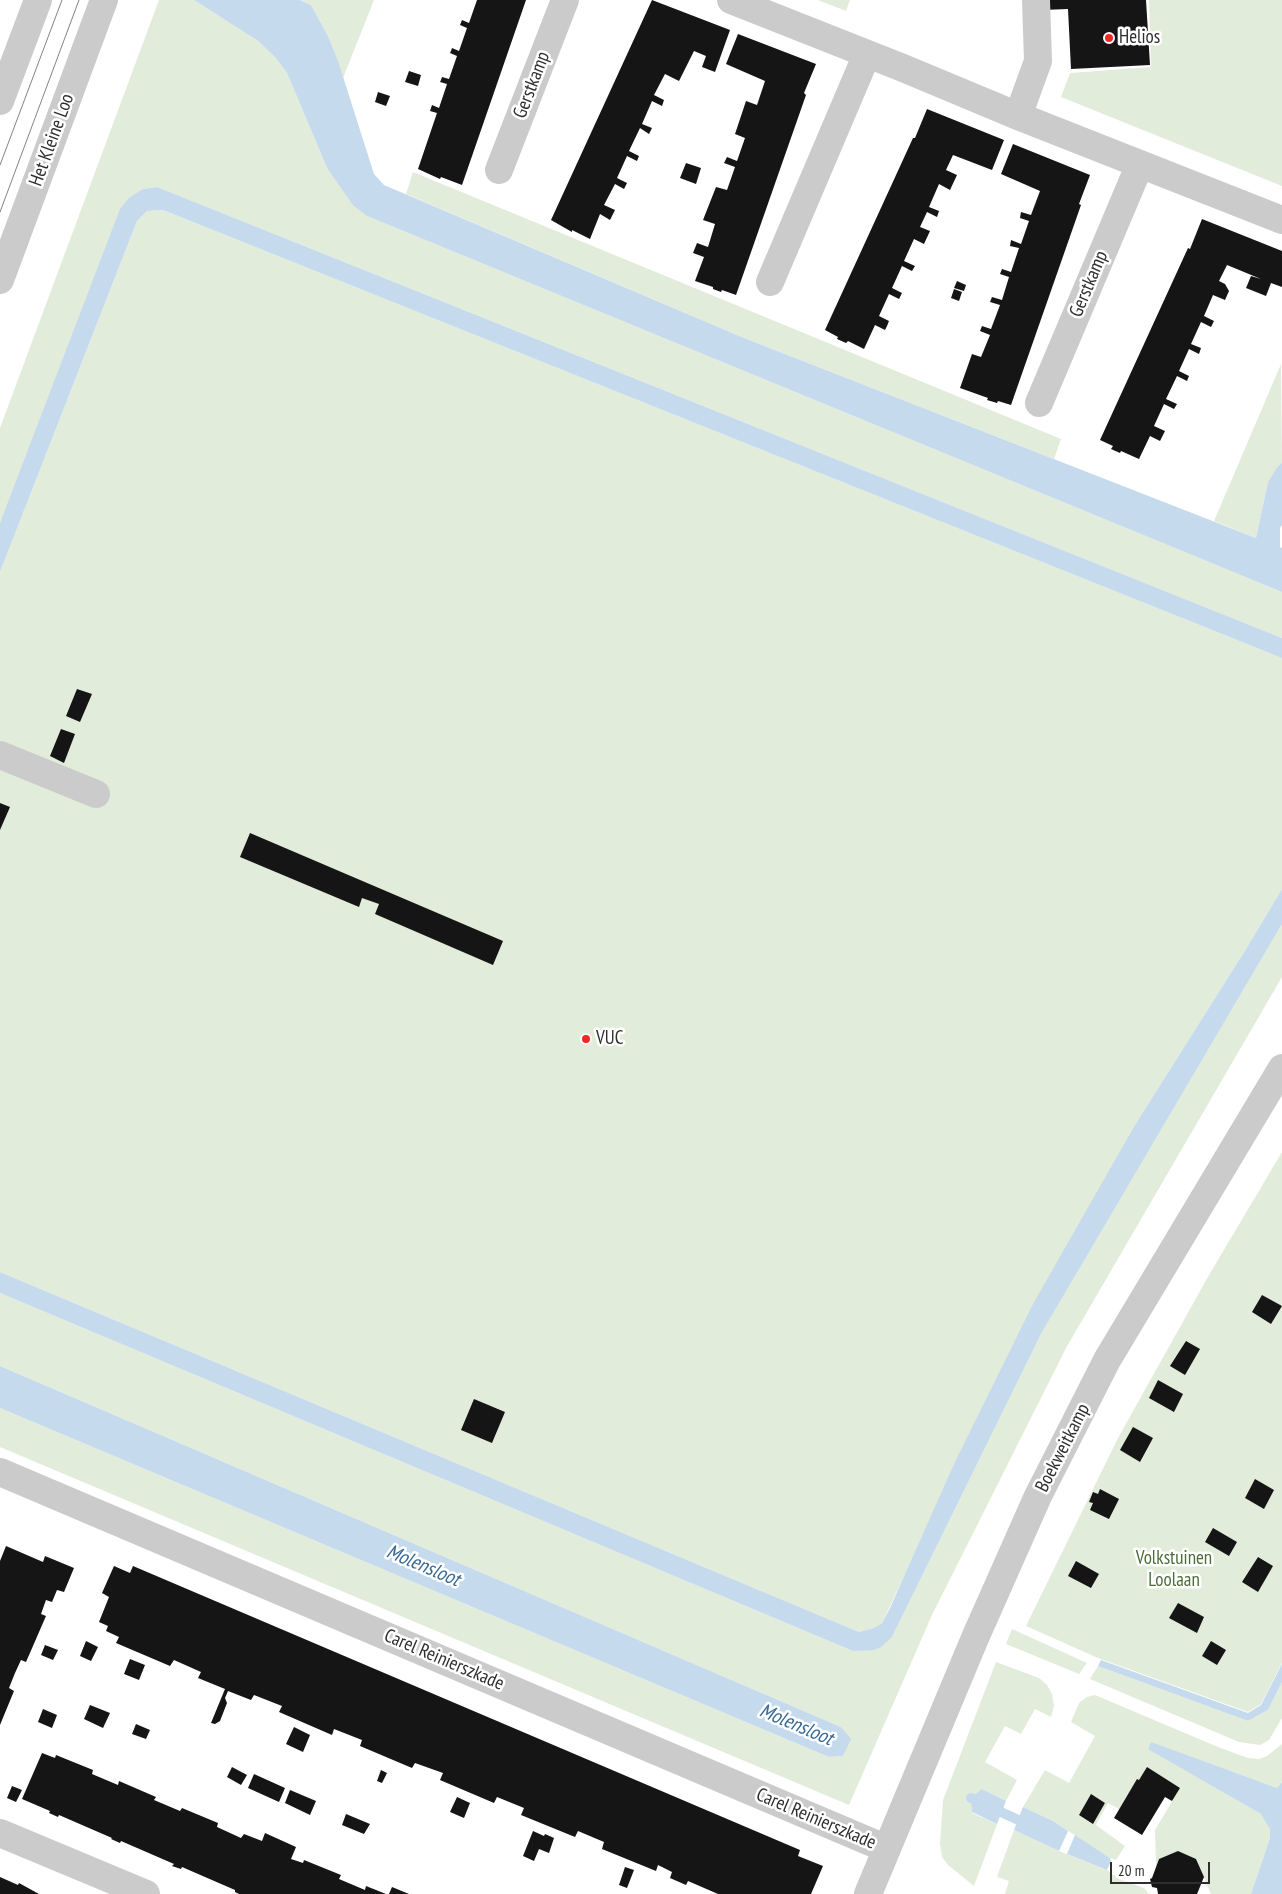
<!DOCTYPE html>
<html>
<head>
<meta charset="utf-8">
<style>
  body { margin:0 }
  #map { position:relative; width:1282px; height:1894px; overflow:hidden; background:#fff; font-family:"PT Sans Narrow",sans-serif }
  canvas { display:block }
  .scale { position:absolute; left:1110px; top:1862px; width:100px; height:22px; box-sizing:border-box; border:2px solid #2e2e2e; border-top:0; padding-left:6px; font-size:15px; line-height:18px; white-space:nowrap; color:#2e2e2e; -webkit-text-stroke:4px #fff; paint-order:stroke }
</style>
</head>
<body>
<div id="map">
<canvas width="1282" height="1894"></canvas>
<div class="scale">20 m</div>
</div>
<script>
const c = document.querySelector('canvas').getContext('2d');
c.lineJoin = 'round';
function fillPath(path, color) { c.fillStyle = color; c.fill(path, 'evenodd'); }
const shape = rows => new Path2D(rows.map(r => 'M' + r).join(''));
function trace(path, color, width, dash) { c.strokeStyle = color; c.lineWidth = width; c.lineCap = dash ? 'butt' : 'round'; c.setLineDash(dash || []); c.stroke(path); }
function label(font, color, halo, rows, align = 'center') {
  c.font = font + ' "PT Sans Narrow",sans-serif'; c.lineWidth = 5; c.setLineDash([]); c.textBaseline = 'middle'; c.strokeStyle = halo; c.fillStyle = color; for (const [text, x, y, turn = 0] of rows) {
    c.save(); c.translate(x, y); c.rotate((+turn || 0) * Math.PI / 180); c.textAlign = isNaN(turn) ? turn : align; if (halo) c.strokeText(text, 0, 0); c.fillText(text, 0, 0); c.restore();
  }
}
fillPath(shape([
  [159,0,194,0,258,41,275,57,287,73,327,168,367,216,1282,592,1282,638,157,187,143,189,0,523,0,428],
  [301,0,374,0,343,78,328,36,311,5],
  [818,0,850,0,846,11],
  [1149,0,1282,0,1282,186,1061,97,1070,73,1151,67],
  [413,172,1061,439,1054,459,744,338,406,194],
  [163,210,1282,658,1282,889,1246,949,1135,1125,909,1566,882,1623,874,1628,859,1632,0,1272,0,572,137,221,147,211],
  [1281,364,1282,463,1277,467,1268,482,1256,538,1214,521],
  [1282,924,1282,977,1066,1348,932,1615,849,1805,0,1447,0,1408,829,1757,843,1756,850,1739,841,1727,0,1366,0,1293,853,1651,892,1637,1041,1334],
  [1282,1152,1282,1663,1261,1704,1248,1712,1098,1658,1026,1626,1118,1438,1209,1275],
  [1012,1629,1087,1663,1079,1674,1006,1644],
  [996,1662,1039,1678,1047,1685,1052,1694,1054,1706,1051,1717,1035,1709,1021,1734,1005,1726,985,1762,1017,1780,1006,1801,982,1789,972,1813,997,1824,974,1886,948,1865,942,1857,940,1844,943,1800],
  [1098,1666,1248,1721,1268,1710,1282,1682,1282,1718,1269,1740,1260,1745,1239,1742,1090,1679],
  [1095,1695,1218,1747,1248,1758,1259,1759,1267,1756,1282,1744,1282,1782,1277,1788,1151,1743,1148,1748,1261,1814,1267,1821,1271,1829,1270,1838,1251,1894,1211,1894,1196,1859,1178,1851,1159,1859,1156,1867,1155,1830,1180,1788,1148,1768,1139,1780,1137,1780,1119,1809,1108,1803,1096,1825,1125,1846,1116,1860,1110,1858,1053,1821,1023,1807,1045,1770,1069,1783,1095,1736,1071,1722,1079,1703,1087,1697],
  [1091,1795,1105,1803,1093,1823,1079,1815],
  [1014,1830,1059,1851,1107,1870,1119,1879,1144,1888,1149,1894,1005,1894,1009,1881,997,1877]
]), '#e2ecda');
fillPath(shape([
  [194,0,300,0,311,5,328,36,339,64,374,174,384,185,744,338,1256,538,1268,482,1277,467,1282,463,1282,525,1280,528,1280,547,1282,548,1282,592,367,216,353,205,327,168,287,73,275,57,258,41],
  [157,187,1282,638,1282,658,163,210,147,211,137,221,0,572,0,523,120,209,129,198,143,189],
  [1282,889,1282,924,1041,1334,892,1637,881,1647,874,1650,853,1651,0,1293,0,1272,859,1632,874,1628,882,1623,890,1608,954,1464,1033,1304,1135,1125,1246,949],
  [0,1366,841,1727,851,1739,843,1756,829,1757,0,1408],
  [1101,1660,1248,1713,1261,1705,1282,1664,1282,1682,1268,1710,1248,1721,1098,1666],
  [1151,1742,1277,1788,1282,1782,1282,1894,1251,1894,1270,1838,1270,1829,1261,1814,1148,1749],
  [982,1789,1006,1801,997,1824,972,1812,971,1798],
  [1023,1807,1053,1821,1068,1831,1059,1851,1014,1830],
  [1075,1835,1110,1858,1111,1861,1107,1870,1067,1854]
]), '#c5daed');
trace(shape([
  [971,1798,1029,1825]
]), '#c5daed', 10);
fillPath(shape([
  [477,0,526,0,462,185,441,177,440,179,418,169,437,113,430,111,432,105,439,108,447,84,440,82,441,80,442,77,449,79,457,56,450,53,451,51,452,48,459,51,467,28,460,25,462,20,469,23],
  [652,0,730,30,715,72,702,67,706,56,694,51,679,81,665,74,654,95,664,100,662,106,652,101,642,124,652,128,649,134,640,128,629,151,639,156,637,161,627,156,617,178,627,183,624,189,615,184,604,205,615,210,610,220,600,214,590,239,572,230,572,232,551,220],
  [1043,0,1146,0,1150,65,1071,69,1068,9,1042,10],
  [738,34,816,64,804,93,806,95,736,295,722,290,721,292,713,289,713,287,695,281,704,257,693,253,697,243,708,247,715,224,703,220,716,187,727,190,735,167,724,163,727,157,737,161,745,138,735,134,746,101,757,105,765,81,726,64],
  [409,71,421,75,418,86,405,82],
  [378,92,390,96,386,106,375,102],
  [927,109,1004,140,992,170,953,155,946,170,957,175,950,190,939,184,929,207,939,211,937,217,927,212,920,227,930,231,924,244,914,239,904,261,915,266,912,271,902,266,892,288,902,293,899,299,889,294,879,316,889,321,887,326,885,330,875,325,864,349,848,341,846,343,837,339,838,337,825,330,913,138,915,138],
  [1013,144,1090,175,1079,204,1081,205,1011,405,998,401,997,403,987,400,988,398,960,388,972,354,981,357,990,335,980,331,982,326,991,329,1000,305,990,302,992,297,1002,300,1009,277,1000,274,1002,269,1011,272,1019,248,1010,246,1011,240,1021,244,1029,221,1020,218,1021,212,1031,215,1040,191,1001,174],
  [686,163,701,168,696,184,680,178],
  [1202,219,1282,251,1282,287,1271,283,1266,296,1246,288,1251,276,1261,279,1227,265,1219,281,1225,284,1229,291,1225,300,1213,295,1204,316,1214,321,1211,327,1201,322,1191,344,1201,348,1199,354,1189,349,1179,371,1189,376,1187,381,1177,376,1166,399,1177,404,1174,409,1164,404,1154,426,1165,431,1160,441,1150,436,1139,459,1121,451,1120,453,1111,449,1113,446,1100,440,1188,248,1190,249],
  [957,281,966,285,964,291,954,288],
  [954,289,962,292,959,301,951,298],
  [77,689,92,694,80,722,66,716],
  [61,729,75,734,64,763,50,756],
  [0,803,10,807,0,830],
  [250,833,503,941,493,965,375,914,379,904,362,898,359,907,240,857],
  [1262,1295,1282,1306,1271,1324,1252,1312],
  [1186,1341,1200,1349,1185,1375,1170,1366],
  [1158,1380,1183,1394,1174,1412,1149,1398],
  [474,1399,505,1412,492,1443,461,1430],
  [1133,1427,1153,1438,1140,1462,1120,1450],
  [1255,1479,1274,1490,1264,1509,1245,1498],
  [1100,1489,1119,1499,1109,1519,1090,1510,1093,1503,1089,1502,1093,1492,1098,1494],
  [1213,1528,1237,1542,1229,1556,1205,1542],
  [6,1546,43,1562,45,1556,74,1568,64,1592,57,1590,52,1602,46,1600,41,1614,46,1616,26,1662,21,1660,15,1673,9,1688,14,1691,0,1725,0,1561],
  [1258,1557,1273,1566,1258,1592,1242,1582],
  [1076,1561,1099,1574,1091,1588,1068,1576],
  [114,1566,130,1573,133,1566,800,1850,798,1856,823,1866,811,1894,718,1894,688,1881,686,1885,670,1878,672,1872,658,1865,656,1871,602,1849,604,1842,578,1831,575,1837,521,1815,524,1808,497,1797,494,1803,440,1780,443,1773,415,1763,412,1768,360,1746,362,1740,334,1729,332,1735,279,1712,282,1706,254,1695,251,1700,228,1691,225,1698,227,1703,220,1721,215,1724,211,1723,225,1689,198,1678,201,1672,174,1660,170,1666,116,1643,119,1637,106,1631,108,1626,99,1622,109,1597,102,1593],
  [1178,1603,1204,1617,1197,1633,1169,1618],
  [86,1641,98,1647,91,1661,80,1656],
  [1211,1641,1226,1650,1217,1665,1202,1656],
  [45,1645,58,1650,53,1660,41,1655],
  [130,1659,145,1665,139,1680,124,1674],
  [90,1705,110,1713,103,1728,84,1719],
  [43,1709,57,1715,52,1728,38,1722],
  [136,1724,150,1730,146,1739,132,1734],
  [294,1727,310,1735,303,1752,286,1744],
  [42,1753,55,1758,56,1755,93,1770,92,1774,118,1785,119,1781,156,1797,154,1800,180,1811,182,1808,218,1823,217,1827,241,1838,244,1834,262,1841,265,1833,296,1847,291,1859,303,1863,304,1860,341,1875,339,1879,365,1890,366,1886,386,1894,239,1894,235,1892,235,1890,182,1867,181,1869,172,1866,174,1864,121,1841,120,1843,111,1839,112,1838,59,1815,58,1817,49,1813,50,1811,22,1799],
  [232,1767,247,1775,241,1785,227,1777],
  [1147,1767,1180,1788,1172,1801,1165,1797,1142,1835,1114,1818,1137,1779,1139,1780],
  [381,1770,387,1773,382,1783,377,1781],
  [254,1774,285,1788,279,1802,248,1788],
  [12,1786,22,1790,16,1802,7,1798],
  [290,1790,316,1801,310,1815,285,1803],
  [1091,1794,1105,1803,1093,1824,1079,1815],
  [457,1797,470,1803,464,1818,450,1812],
  [346,1814,370,1824,364,1834,342,1825],
  [533,1831,544,1836,545,1834,554,1838,549,1853,539,1849,534,1861,523,1856],
  [1178,1851,1196,1859,1204,1877,1197,1894,1158,1894,1157,1888,1152,1887,1150,1879,1152,1878,1159,1859],
  [625,1867,634,1870,627,1888,619,1885],
  [0,1877,18,1885,19,1883,39,1894,0,1894],
  [392,1887,409,1894,389,1894]
]), '#151515');
trace(shape([
  [731,0,903,68,1018,116,1282,220],
  [0,101,38,0],
  [1018,116,1038,61,1036,0],
  [499,170,565,0],
  [0,280,104,0],
  [770,282,867,54],
  [1039,403,1140,164],
  [0,755,96,794],
  [0,1472,887,1849],
  [0,1833,146,1894],
  [868,1894,975,1638,1038,1496,1107,1360,1282,1068]
]), '#cbcbcb', 28);
trace(shape([
  [0,165,62,0],
  [0,212,79,0]
]), '#838383', 1);
for (const [x, y, r, color] of [
  [1109,38,5,"#ef2826"],
  [586,1039,5,"#ef2826"]
]) { const dot = new Path2D(); dot.arc(x, y, r, 0, 2 * Math.PI); c.fillStyle = color; c.fill(dot); trace(dot, '#fff', 2); }
label('19px', '#2e2e2e', '#fff', [
  ["Helios",1119,38],
  ["VUC",596,1039]
], 'left');
label('19px', '#2e2e2e', '#fff', [
  ["Gerstkamp",532,85,-69],
  ["Het Kleine Loo",52,140,-70],
  ["Gerstkamp",1089,284,-67],
  ["Boekweitkamp",1063,1448,-63],
  ["Carel Reinierszkade",444,1660,23],
  ["Carel Reinierszkade",816,1819,23]
]);
label('19px', '#4c6c39', '#fff', [
  ["Volkstuinen",1174,1559],
  ["Loolaan",1174,1581]
]);
label('italic 20px', '#376894', '#fff', [
  ["Molensloot",423,1566,23],
  ["Molensloot",796,1725,23]
]);
</script>
</body>
</html>
